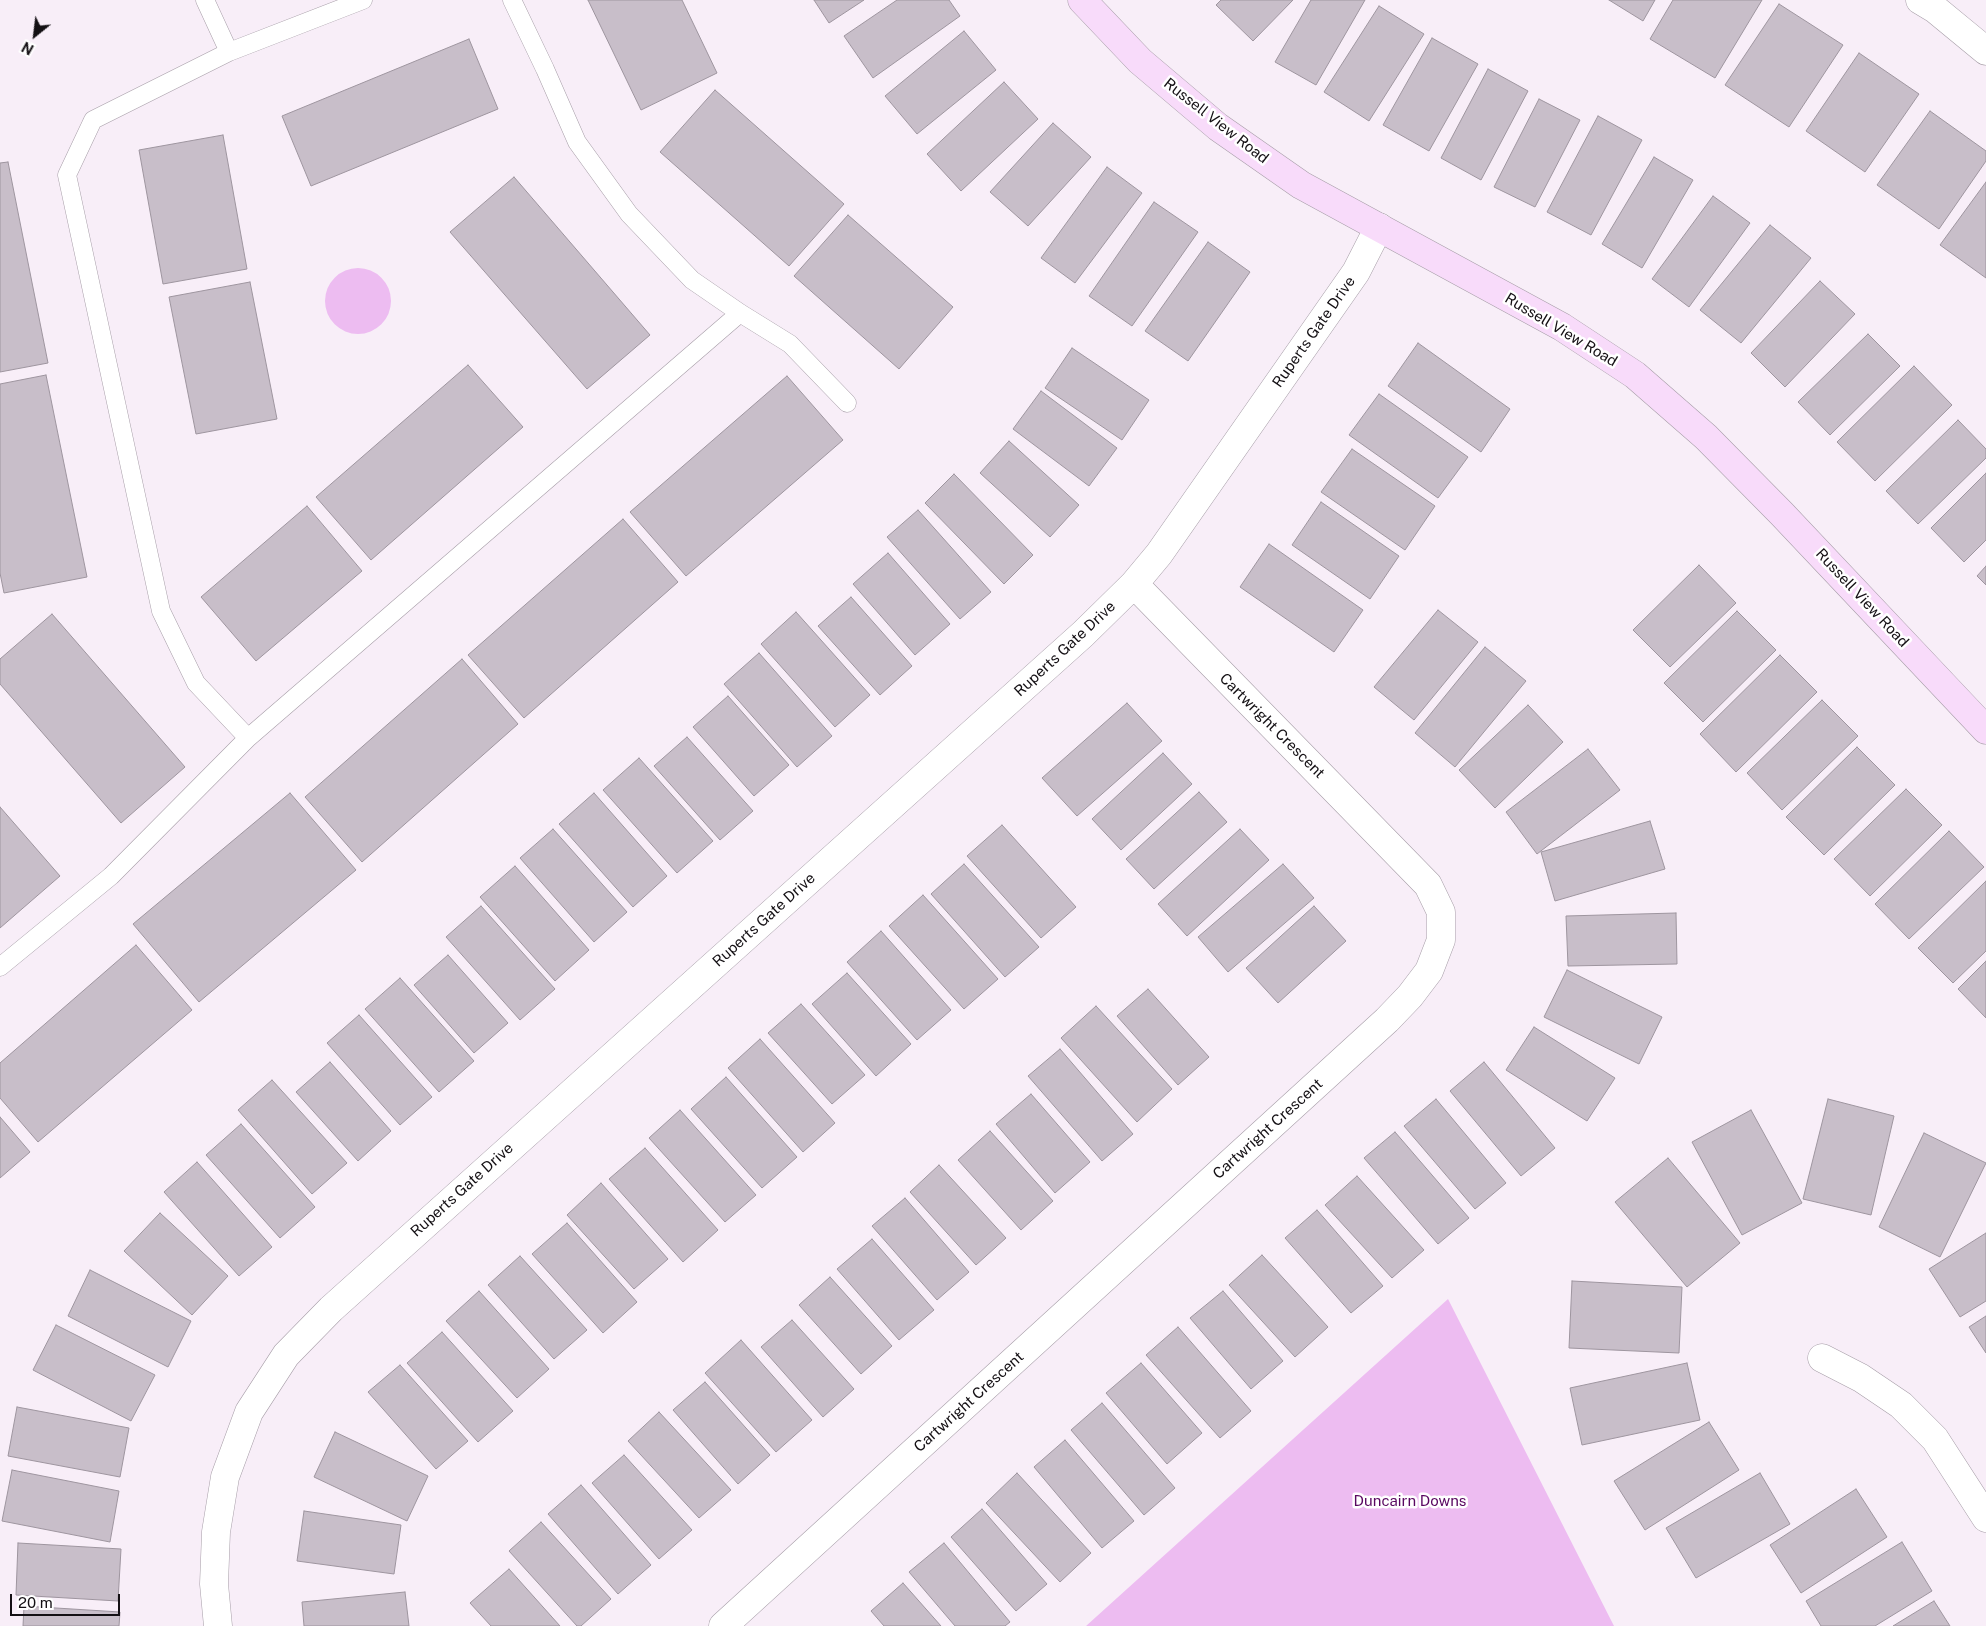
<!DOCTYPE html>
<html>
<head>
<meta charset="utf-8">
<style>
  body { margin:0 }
  #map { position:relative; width:1986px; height:1626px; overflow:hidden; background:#f8eef8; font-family:"Public Sans",sans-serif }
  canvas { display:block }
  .north { position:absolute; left:10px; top:10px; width:50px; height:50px; -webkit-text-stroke:4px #fff; paint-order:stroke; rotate:209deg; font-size:14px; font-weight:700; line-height:20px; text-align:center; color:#141014 }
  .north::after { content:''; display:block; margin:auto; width:18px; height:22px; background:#141014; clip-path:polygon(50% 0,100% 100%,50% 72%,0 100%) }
  .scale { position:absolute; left:10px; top:1594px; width:110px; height:22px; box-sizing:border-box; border:2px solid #141014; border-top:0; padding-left:6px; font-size:15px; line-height:18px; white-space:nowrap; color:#141014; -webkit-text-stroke:4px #fff; paint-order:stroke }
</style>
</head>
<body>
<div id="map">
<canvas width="1986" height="1626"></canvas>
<div class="north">N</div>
<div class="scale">20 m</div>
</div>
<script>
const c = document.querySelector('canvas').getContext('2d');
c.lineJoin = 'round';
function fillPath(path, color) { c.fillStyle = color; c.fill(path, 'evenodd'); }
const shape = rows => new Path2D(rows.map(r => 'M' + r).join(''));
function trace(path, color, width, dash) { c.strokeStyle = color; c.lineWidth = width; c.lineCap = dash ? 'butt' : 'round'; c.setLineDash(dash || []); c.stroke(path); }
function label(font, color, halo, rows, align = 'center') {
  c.font = font + ' "Public Sans",sans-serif'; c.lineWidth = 5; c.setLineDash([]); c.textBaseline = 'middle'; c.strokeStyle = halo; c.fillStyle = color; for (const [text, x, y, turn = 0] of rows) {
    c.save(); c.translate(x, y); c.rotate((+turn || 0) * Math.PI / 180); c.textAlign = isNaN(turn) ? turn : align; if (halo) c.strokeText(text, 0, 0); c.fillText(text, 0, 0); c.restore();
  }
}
fillPath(shape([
  '325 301a33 33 0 1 1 66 0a33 33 0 1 1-66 0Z',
  [1448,1299,1614,1626,1086,1626]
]), '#edbcf1');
const building = shape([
  [588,0,682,0,717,73,641,110,588,0],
  [814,0,864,0,829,23,814,0],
  [897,0,949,0,960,16,873,78,844,36,897,0],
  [1221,0,1293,0,1253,41,1216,5,1221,0],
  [1311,0,1365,0,1316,85,1275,62,1311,0],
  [1609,0,1655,0,1643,21,1609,0],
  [1673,0,1762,0,1715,78,1650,39,1673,0],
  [1779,4,1843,45,1789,127,1725,85,1779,4],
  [1379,6,1424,34,1369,121,1324,92,1379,6],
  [964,31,996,70,917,134,885,96,964,31],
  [1432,38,1478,64,1429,151,1383,125,1432,38],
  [469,39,498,109,311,186,282,116,469,39],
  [1859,53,1919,94,1865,172,1806,131,1859,53],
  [1488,69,1528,91,1481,180,1441,158,1488,69],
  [1004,82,1038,119,961,191,927,154,1004,82],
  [715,90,844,204,789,266,660,152,715,90],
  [1539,99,1580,120,1535,207,1494,187,1539,99],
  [1930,111,1986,151,1986,161,1939,229,1877,185,1930,111],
  [1598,116,1642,140,1591,235,1547,212,1598,116],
  [1053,123,1091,157,1028,226,990,192,1053,123],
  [223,135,247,269,163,284,139,150,223,135],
  [1654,157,1693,180,1642,268,1602,244,1654,157],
  [8,162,48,363,0,372,0,163,8,162],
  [1107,167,1142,193,1075,283,1041,258,1107,167],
  [514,177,650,335,587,389,450,232,514,177],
  [1986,182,1986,278,1940,245,1986,182],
  [1713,196,1750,223,1689,307,1652,279,1713,196],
  [1154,202,1198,232,1132,326,1089,296,1154,202],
  [848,215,953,307,899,369,794,276,848,215],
  [1770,225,1811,258,1741,343,1700,310,1770,225],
  [1208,242,1250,272,1188,361,1145,331,1208,242],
  [1820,281,1855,314,1785,387,1751,353,1820,281],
  [250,282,277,419,196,434,169,297,250,282],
  [1868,334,1900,366,1830,435,1798,402,1868,334],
  [1418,343,1510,409,1481,452,1388,386,1418,343],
  [1072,348,1149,400,1122,440,1045,388,1072,348],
  [468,365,523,427,371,560,316,497,468,365],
  [1914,366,1952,405,1875,481,1837,442,1914,366],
  [46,375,87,577,4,593,0,573,0,384,46,375],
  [787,376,843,440,686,576,630,512,787,376],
  [1041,391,1117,448,1089,486,1013,429,1041,391],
  [1379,394,1468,457,1438,498,1349,435,1379,394],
  [1958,420,1986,449,1986,458,1918,524,1886,491,1958,420],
  [1009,441,1079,505,1050,537,980,473,1009,441],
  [1352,449,1435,506,1405,550,1321,492,1352,449],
  [1986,473,1986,540,1964,562,1931,528,1986,473],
  [954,474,1033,555,1004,584,925,503,954,474],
  [1321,502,1399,556,1370,599,1292,545,1321,502],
  [307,506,362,571,256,661,201,597,307,506],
  [918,510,991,592,960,619,887,537,918,510],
  [623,519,678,582,524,718,468,655,623,519],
  [1269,544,1363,610,1334,652,1240,587,1269,544],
  [888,553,950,624,915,655,853,584,888,553],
  [1699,565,1736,603,1670,667,1633,630,1699,565],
  [1986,566,1986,585,1977,576,1986,566],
  [851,597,912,666,880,695,818,626,851,597],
  [1438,610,1478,642,1414,720,1374,687,1438,610],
  [1737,611,1776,650,1703,722,1664,683,1737,611],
  [796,612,870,695,835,727,761,644,796,612],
  [52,614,185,767,121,823,0,684,0,659,52,614],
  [1485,647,1526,681,1455,767,1415,733,1485,647],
  [759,653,832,736,797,767,724,684,759,653],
  [1780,655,1817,692,1736,772,1700,734,1780,655],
  [462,659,518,724,362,862,305,797,462,659],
  [728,696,789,765,754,796,693,727,728,696],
  [1822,700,1858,736,1782,810,1747,773,1822,700],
  [1127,703,1162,741,1077,816,1042,778,1127,703],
  [1528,705,1563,742,1495,808,1459,770,1528,705],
  [687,737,753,811,720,840,654,766,687,737],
  [1857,747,1895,785,1824,855,1786,817,1857,747],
  [1588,749,1620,790,1537,854,1506,812,1588,749],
  [1163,753,1192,784,1121,850,1092,819,1163,753],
  [639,758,713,841,677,873,603,790,639,758],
  [1906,789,1942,825,1870,896,1834,859,1906,789],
  [1199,792,1227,822,1154,889,1126,859,1199,792],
  [290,793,356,870,199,1002,133,924,290,793],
  [594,793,667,876,633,907,559,824,594,793],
  [0,807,60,876,0,928,0,807],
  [1650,821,1665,869,1555,901,1541,852,1650,821],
  [1002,825,1076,907,1041,938,967,856,1002,825],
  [553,829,627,912,594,942,520,858,553,829],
  [1240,829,1269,860,1187,936,1158,904,1240,829],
  [1949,831,1984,867,1909,939,1875,904,1949,831],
  [964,864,1039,947,1005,977,931,894,964,864],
  [1283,864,1314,898,1228,972,1198,937,1283,864],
  [515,866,589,950,555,981,480,897,515,866],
  [1986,881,1986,951,1953,983,1918,948,1986,881],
  [923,895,998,979,964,1009,889,926,923,895],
  [481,906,555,989,520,1020,446,937,481,906],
  [1314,906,1346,941,1278,1003,1246,968,1314,906],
  [1676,913,1677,964,1568,966,1566,916,1676,913],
  [881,931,951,1010,917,1040,847,962,881,931],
  [136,945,192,1010,38,1142,0,1098,0,1063,136,945],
  [448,955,508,1023,474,1053,414,985,448,955],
  [1986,961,1986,1018,1958,989,1986,961],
  [1567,970,1662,1017,1639,1064,1544,1017,1567,970],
  [847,973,911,1044,876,1076,812,1004,847,973],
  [400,978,474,1061,439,1092,365,1009,400,978],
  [1148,989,1209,1057,1178,1085,1117,1016,1148,989],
  [801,1004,865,1075,832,1104,768,1033,801,1004],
  [1096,1006,1172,1089,1137,1122,1061,1038,1096,1006],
  [359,1015,432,1097,400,1125,327,1043,359,1015],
  [1534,1027,1615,1078,1587,1121,1506,1070,1534,1027],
  [760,1039,835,1123,803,1152,728,1068,760,1039],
  [1060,1049,1133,1134,1102,1161,1028,1076,1060,1049],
  [330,1062,391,1131,358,1161,296,1092,330,1062],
  [1484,1062,1555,1148,1521,1176,1450,1091,1484,1062],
  [726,1077,797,1157,762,1188,691,1109,726,1077],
  [272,1080,347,1163,312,1194,238,1110,272,1080],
  [1031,1094,1090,1162,1055,1193,996,1124,1031,1094],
  [1436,1099,1506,1183,1475,1209,1404,1126,1436,1099],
  [1828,1099,1894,1116,1871,1215,1803,1199,1828,1099],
  [680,1110,756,1195,725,1222,649,1138,680,1110],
  [1751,1110,1802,1203,1742,1235,1692,1142,1751,1110],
  [0,1117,30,1152,0,1178,0,1117],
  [241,1124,315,1207,280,1238,206,1155,241,1124],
  [990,1131,1053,1201,1021,1230,958,1160,990,1131],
  [1395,1132,1469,1218,1438,1244,1364,1158,1395,1132],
  [1924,1133,1986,1163,1940,1257,1879,1227,1924,1133],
  [645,1148,718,1230,683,1262,609,1179,645,1148],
  [1668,1158,1740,1243,1687,1287,1615,1202,1668,1158],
  [197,1162,272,1247,239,1276,164,1192,197,1162],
  [939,1165,1006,1238,976,1265,910,1192,939,1165],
  [1357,1176,1424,1250,1392,1278,1325,1205,1357,1176],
  [601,1183,668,1259,634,1289,567,1215,601,1183],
  [905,1198,969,1272,937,1300,872,1226,905,1198],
  [1317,1210,1383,1286,1351,1313,1285,1238,1317,1210],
  [160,1213,228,1276,192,1315,124,1251,160,1213],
  [567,1223,637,1302,603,1333,532,1254,567,1223],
  [1986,1233,1986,1301,1960,1317,1929,1269,1986,1233],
  [872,1239,934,1310,899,1340,837,1269,872,1239],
  [1262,1255,1328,1327,1295,1357,1229,1285,1262,1255],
  [520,1256,587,1330,554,1359,488,1285,520,1256],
  [90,1270,191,1321,168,1367,68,1316,90,1270],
  [830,1277,892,1346,861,1374,799,1305,830,1277],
  [1572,1281,1682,1287,1679,1353,1569,1348,1572,1281],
  [479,1291,549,1369,517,1398,446,1321,479,1291],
  [1223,1291,1283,1361,1251,1389,1190,1318,1223,1291],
  [1986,1316,1986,1353,1969,1327,1986,1316],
  [792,1320,854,1389,823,1417,761,1347,792,1320],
  [56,1325,155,1375,131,1421,33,1370,56,1325],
  [1178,1327,1251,1411,1220,1438,1146,1355,1178,1327],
  [442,1332,513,1411,478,1442,407,1363,442,1332],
  [741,1340,812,1420,776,1452,705,1373,741,1340],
  [1141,1363,1202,1433,1167,1464,1106,1393,1141,1363],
  [1687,1363,1700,1420,1582,1445,1570,1388,1687,1363],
  [400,1365,468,1441,436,1469,368,1392,400,1365],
  [705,1382,770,1455,738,1484,673,1410,705,1382],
  [1102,1403,1175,1488,1144,1515,1071,1430,1102,1403],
  [17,1407,129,1428,120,1477,8,1456,17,1407],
  [659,1412,731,1490,699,1518,628,1441,659,1412],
  [1709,1422,1739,1470,1645,1530,1614,1481,1709,1422],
  [335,1432,428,1476,407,1521,314,1477,335,1432],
  [1065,1440,1134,1521,1102,1548,1034,1467,1065,1440],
  [624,1455,692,1530,659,1559,592,1483,624,1455],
  [12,1470,119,1491,110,1542,2,1521,12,1470],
  [1017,1473,1091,1553,1060,1582,986,1503,1017,1473],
  [1760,1473,1790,1524,1696,1578,1666,1528,1760,1473],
  [581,1485,651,1565,618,1594,548,1514,581,1485],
  [1856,1489,1887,1537,1801,1593,1770,1545,1856,1489],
  [982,1509,1047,1584,1016,1611,951,1537,982,1509],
  [304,1511,401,1525,394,1574,297,1561,304,1511],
  [541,1522,611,1599,581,1626,577,1626,509,1551,541,1522],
  [1902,1542,1932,1591,1875,1626,1821,1626,1806,1601,1902,1542],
  [18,1543,121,1549,118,1601,16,1595,18,1543],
  [944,1543,1010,1622,1005,1626,955,1626,909,1572,944,1543],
  [509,1569,560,1626,491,1626,470,1603,509,1569],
  [903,1583,941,1626,884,1626,871,1611,903,1583],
  [405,1592,409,1626,304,1626,302,1602,405,1592],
  [1934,1601,1950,1626,1893,1626,1934,1601],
  [24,1606,120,1612,119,1626,23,1626,24,1606]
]);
fillPath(building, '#c8bec9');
trace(building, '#9e959f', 1);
const lane = shape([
  [205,0,229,52],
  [512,0,545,69,577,142,629,214,692,280,740,313,790,344,847,403],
  [248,738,196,683,161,611,67,175,93,120,229,52,363,0],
  [0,967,111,876,248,738,740,313]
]);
const street = shape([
  [1920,0,1935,9,1986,51],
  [1822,1358,1861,1378,1901,1405,1935,1439,1986,1518],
  [218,1626,214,1584,216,1532,225,1477,249,1412,286,1355,331,1309,1083,634,1134,584,1159,554,1356,272,1379,227],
  [723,1626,1387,1020,1410,996,1429,971,1441,940,1441,912,1428,885,1134,584]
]);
const secondary = shape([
  [1082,0,1140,61,1218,127,1301,185,1562,327,1635,375,1706,437,1782,514,1986,730]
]);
trace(lane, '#a69da7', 19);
trace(street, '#a69da7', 29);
trace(secondary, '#a69da7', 29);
trace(lane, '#fff', 18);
trace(street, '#fff', 28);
trace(secondary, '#f8dbfa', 28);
label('15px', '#141014', '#fff', [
  ["Russell View Road",1216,121,38],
  ["Russell View Road",1561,330,31],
  ["Ruperts Gate Drive",1314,332,-55],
  ["Russell View Road",1862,598,47],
  ["Ruperts Gate Drive",1065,649,-43],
  ["Cartwright Crescent",1272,726,45],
  ["Ruperts Gate Drive",764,920,-42],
  ["Cartwright Crescent",1268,1129,-42],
  ["Ruperts Gate Drive",462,1190,-42],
  ["Cartwright Crescent",969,1402,-42]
]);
label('15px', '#590760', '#fff', [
  ["Duncairn Downs",1410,1501]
]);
</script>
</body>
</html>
